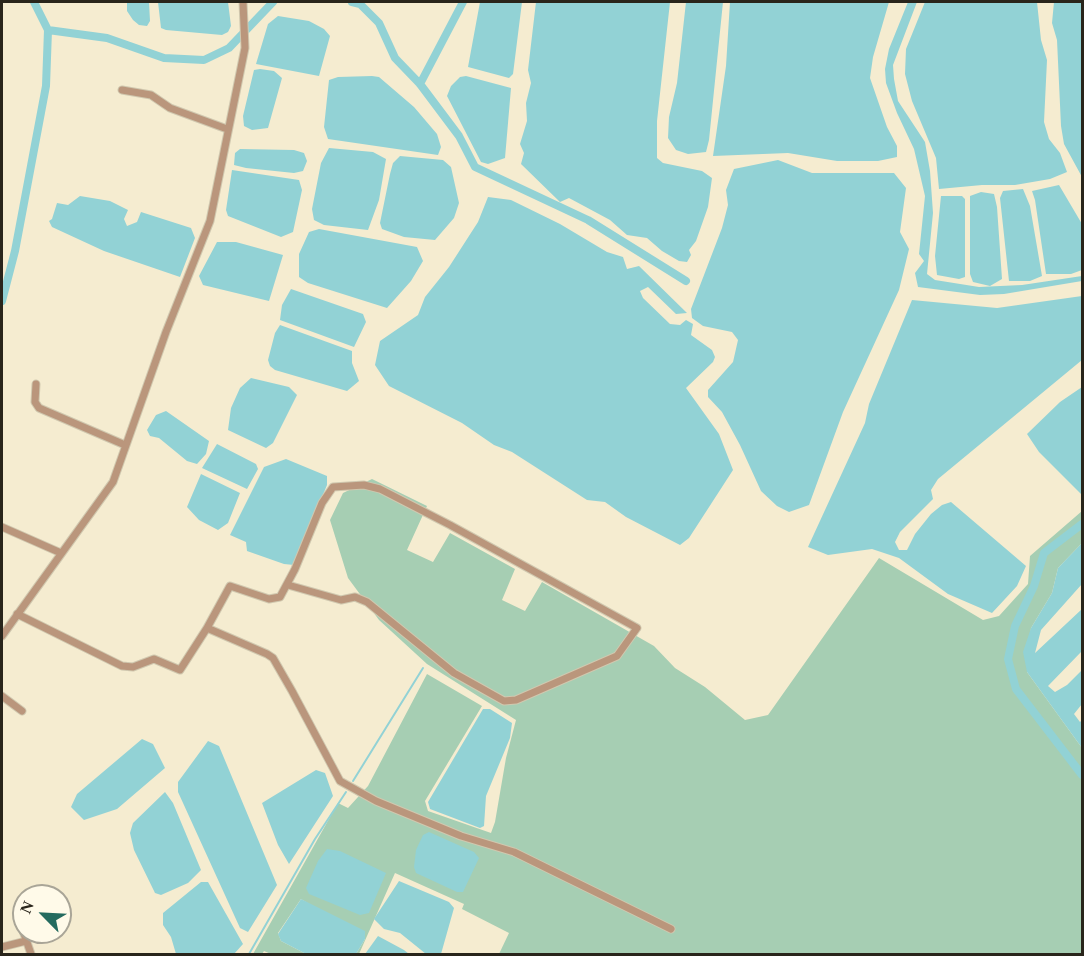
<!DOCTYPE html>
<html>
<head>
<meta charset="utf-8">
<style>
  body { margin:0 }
  #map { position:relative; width:1084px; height:956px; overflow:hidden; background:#f5ecd0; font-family:Georgia,serif }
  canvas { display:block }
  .frame { position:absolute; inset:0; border:3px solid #29251b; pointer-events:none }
  .north { position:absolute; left:12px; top:884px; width:60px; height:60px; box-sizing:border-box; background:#fffae9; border:2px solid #a9a597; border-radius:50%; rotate:294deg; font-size:16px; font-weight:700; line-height:24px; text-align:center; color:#29251b }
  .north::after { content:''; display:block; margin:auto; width:21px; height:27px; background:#256b5f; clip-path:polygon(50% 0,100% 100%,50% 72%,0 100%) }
</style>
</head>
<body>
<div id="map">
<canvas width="1084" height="956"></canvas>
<div class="frame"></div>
<div class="north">N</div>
</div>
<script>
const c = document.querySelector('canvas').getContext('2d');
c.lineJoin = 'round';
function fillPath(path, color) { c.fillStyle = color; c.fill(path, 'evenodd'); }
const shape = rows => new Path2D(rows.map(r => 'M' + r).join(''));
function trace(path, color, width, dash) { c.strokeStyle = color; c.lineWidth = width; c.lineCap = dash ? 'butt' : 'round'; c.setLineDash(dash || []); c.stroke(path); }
fillPath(shape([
  [372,479,427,506,407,550,433,562,450,533,515,569,502,600,525,611,542,582,654,646,675,668,705,687,745,720,768,715,879,558,983,620,999,616,1028,584,1030,556,1082,511,1082,543,1058,568,1052,593,1031,628,1027,672,1082,748,1082,954,499,954,509,933,462,909,464,904,395,873,359,954,356,954,365,939,301,899,278,933,281,941,306,954,271,954,264,951,262,954,253,954,338,803,348,808,368,786,427,674,482,706,425,801,428,811,491,833,495,822,506,758,516,720,427,664,379,620,348,578,330,520,343,493]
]), '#a6ceb3');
fillPath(shape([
  [127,2,149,2,150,21,147,26,139,25,133,20,127,11],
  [158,2,228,2,231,26,228,32,222,35,166,30,161,28],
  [480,2,522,2,513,74,509,78,468,67],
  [536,2,670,2,657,121,657,158,663,163,702,171,712,178,708,207,696,241,689,250,691,255,687,262,679,261,662,251,647,238,627,235,610,220,569,198,560,202,521,164,524,153,520,144,527,121,526,103,531,83,528,70],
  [686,2,723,2,709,140,706,152,688,154,676,150,668,138,669,117,677,83],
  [730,2,889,2,873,57,870,78,887,127,897,146,897,157,878,161,837,161,788,153,713,156,726,66],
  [908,2,917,2,893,65,894,79,898,101,925,142,930,171,933,213,927,274,935,280,979,287,1022,285,1082,276,1082,281,1004,294,980,295,918,287,915,273,924,261,919,254,925,196,914,149,897,113,886,83,885,69,889,49],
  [925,2,1037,2,1041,40,1047,60,1044,122,1049,139,1060,153,1067,172,1050,179,1015,185,982,185,939,189,936,158,912,101,905,74,906,49],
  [1054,2,1082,2,1082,177,1064,144,1061,126,1057,40,1052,23],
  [278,16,309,21,324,29,330,36,319,76,256,64,268,24],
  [260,69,274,71,282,78,268,128,252,130,244,126,243,116,254,70],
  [372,76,379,77,414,107,437,134,441,147,438,155,328,139,324,127,329,80,338,77],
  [466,76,511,88,505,158,488,164,481,162,447,96,451,86,460,77],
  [329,148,373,152,386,159,379,200,368,230,324,225,314,220,312,209,321,163],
  [240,149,294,150,304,153,307,161,303,171,294,173,246,168,234,165,235,153],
  [400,156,443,160,451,167,459,203,454,218,435,240,404,237,382,229,380,223,390,174,393,163],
  [778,160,812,173,894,173,906,188,900,232,909,249,899,290,843,412,809,505,789,512,777,506,761,491,740,445,722,412,708,397,708,390,733,362,738,340,732,332,703,326,692,318,691,309,722,228,728,205,726,190,734,169],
  [232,170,299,180,302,190,293,232,281,237,228,216,226,210],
  [1059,185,1082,224,1082,270,1071,274,1046,274,1035,200,1032,191],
  [1023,189,1030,206,1042,276,1030,281,1009,281,1000,198,1003,191],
  [981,192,994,194,997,207,1002,279,990,286,973,282,970,274,970,196],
  [80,196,110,201,128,210,124,219,127,226,137,222,141,212,191,228,195,238,180,277,104,251,52,227,49,221,52,219,57,203,68,205],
  [941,196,962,196,965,199,965,277,959,279,937,275,935,256],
  [488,197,511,200,560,224,607,252,623,257,627,269,639,266,687,313,676,314,648,287,640,291,643,298,670,324,680,325,686,320,693,324,691,335,712,350,715,357,713,362,686,388,719,434,733,470,689,538,680,545,626,517,605,502,587,500,512,452,494,445,462,423,389,386,375,365,380,341,418,315,425,297,449,267,478,222],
  [319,229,417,247,423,261,411,281,387,308,308,283,299,277,299,254,309,232],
  [217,242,236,242,283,255,269,301,203,285,199,276],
  [291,289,363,314,366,322,354,347,280,320,282,305],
  [1082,296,1082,360,938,479,931,490,933,499,900,532,895,542,899,550,907,550,915,534,931,514,942,505,951,502,1026,566,1017,586,992,613,948,594,899,558,872,549,828,555,808,547,865,423,869,404,912,300,997,308],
  [280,325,352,351,352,363,359,381,347,391,275,370,270,366,268,360,275,333],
  [251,378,289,387,297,395,273,443,266,448,228,430,231,408,240,388],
  [1082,387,1082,495,1039,452,1027,434,1060,402],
  [166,411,209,441,206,454,197,464,187,461,159,438,150,436,147,430,156,415],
  [217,444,256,464,258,469,247,489,202,468],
  [286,459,327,476,327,485,294,565,284,564,247,551,246,542,230,535,264,467],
  [201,474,240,493,228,523,218,530,199,520,187,507],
  [1082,543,1082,584,1041,630,1035,653,1082,609,1082,651,1048,686,1055,692,1067,685,1082,670,1082,704,1074,714,1080,722,1082,720,1082,748,1027,672,1023,652,1031,628,1052,593,1058,568],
  [483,709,490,709,512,723,510,738,486,796,484,826,480,828,430,809,428,802],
  [142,739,153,744,165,768,117,809,84,820,71,807,77,794],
  [208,741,219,746,277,885,248,932,240,928,178,792,178,782],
  [316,770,325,773,333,796,289,864,278,845,262,803],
  [165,792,173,803,201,870,188,883,161,895,155,893,134,850,130,833,133,823],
  [429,832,474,852,479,858,463,892,457,892,416,873,414,867,416,850,423,835],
  [327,849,340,851,386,873,369,913,360,915,309,894,306,888,318,861],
  [399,881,449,902,454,908,441,954,426,954,400,933,384,929,374,919],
  [201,882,208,882,243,944,234,954,176,954,171,937,163,925,163,913],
  [301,899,365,931,365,939,356,954,306,954,281,941,278,934],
  [378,936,404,950,409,954,365,954]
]), '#92d2d5');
trace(shape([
  [353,781,423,668],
  [249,954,315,839,346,792]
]), '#92d2d5', 2);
trace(shape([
  [352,2,360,4,379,23,395,58,420,84,459,136,475,167,588,220,686,281],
  [48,30,107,38,164,58,204,60,229,48,273,2],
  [420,84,463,2],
  [2,301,15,251,46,86,48,30,34,2],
  [1082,524,1044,553,1034,586,1015,626,1008,659,1016,689,1082,775]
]), '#92d2d5', 8);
const street = shape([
  [122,90,151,95,170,108,227,129],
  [36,384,35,402,39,408,125,445],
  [2,527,61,553],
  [17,614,122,666,133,667,154,659,180,670,207,628,267,654,273,658,292,691,340,781,376,801,461,836,514,852,671,929],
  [207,628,230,586,269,599,280,597,295,569,322,503,333,487,364,485,380,489,450,525,637,628,617,656,516,700,504,701,454,673,367,602,355,597,341,600,288,585],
  [2,636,113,482,166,332,210,221,245,48,243,2],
  [2,696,22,711],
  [24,918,20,922,31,954],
  [2,947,26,941]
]);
trace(street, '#d0c8af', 9);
trace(street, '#ba967c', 7);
</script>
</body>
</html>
